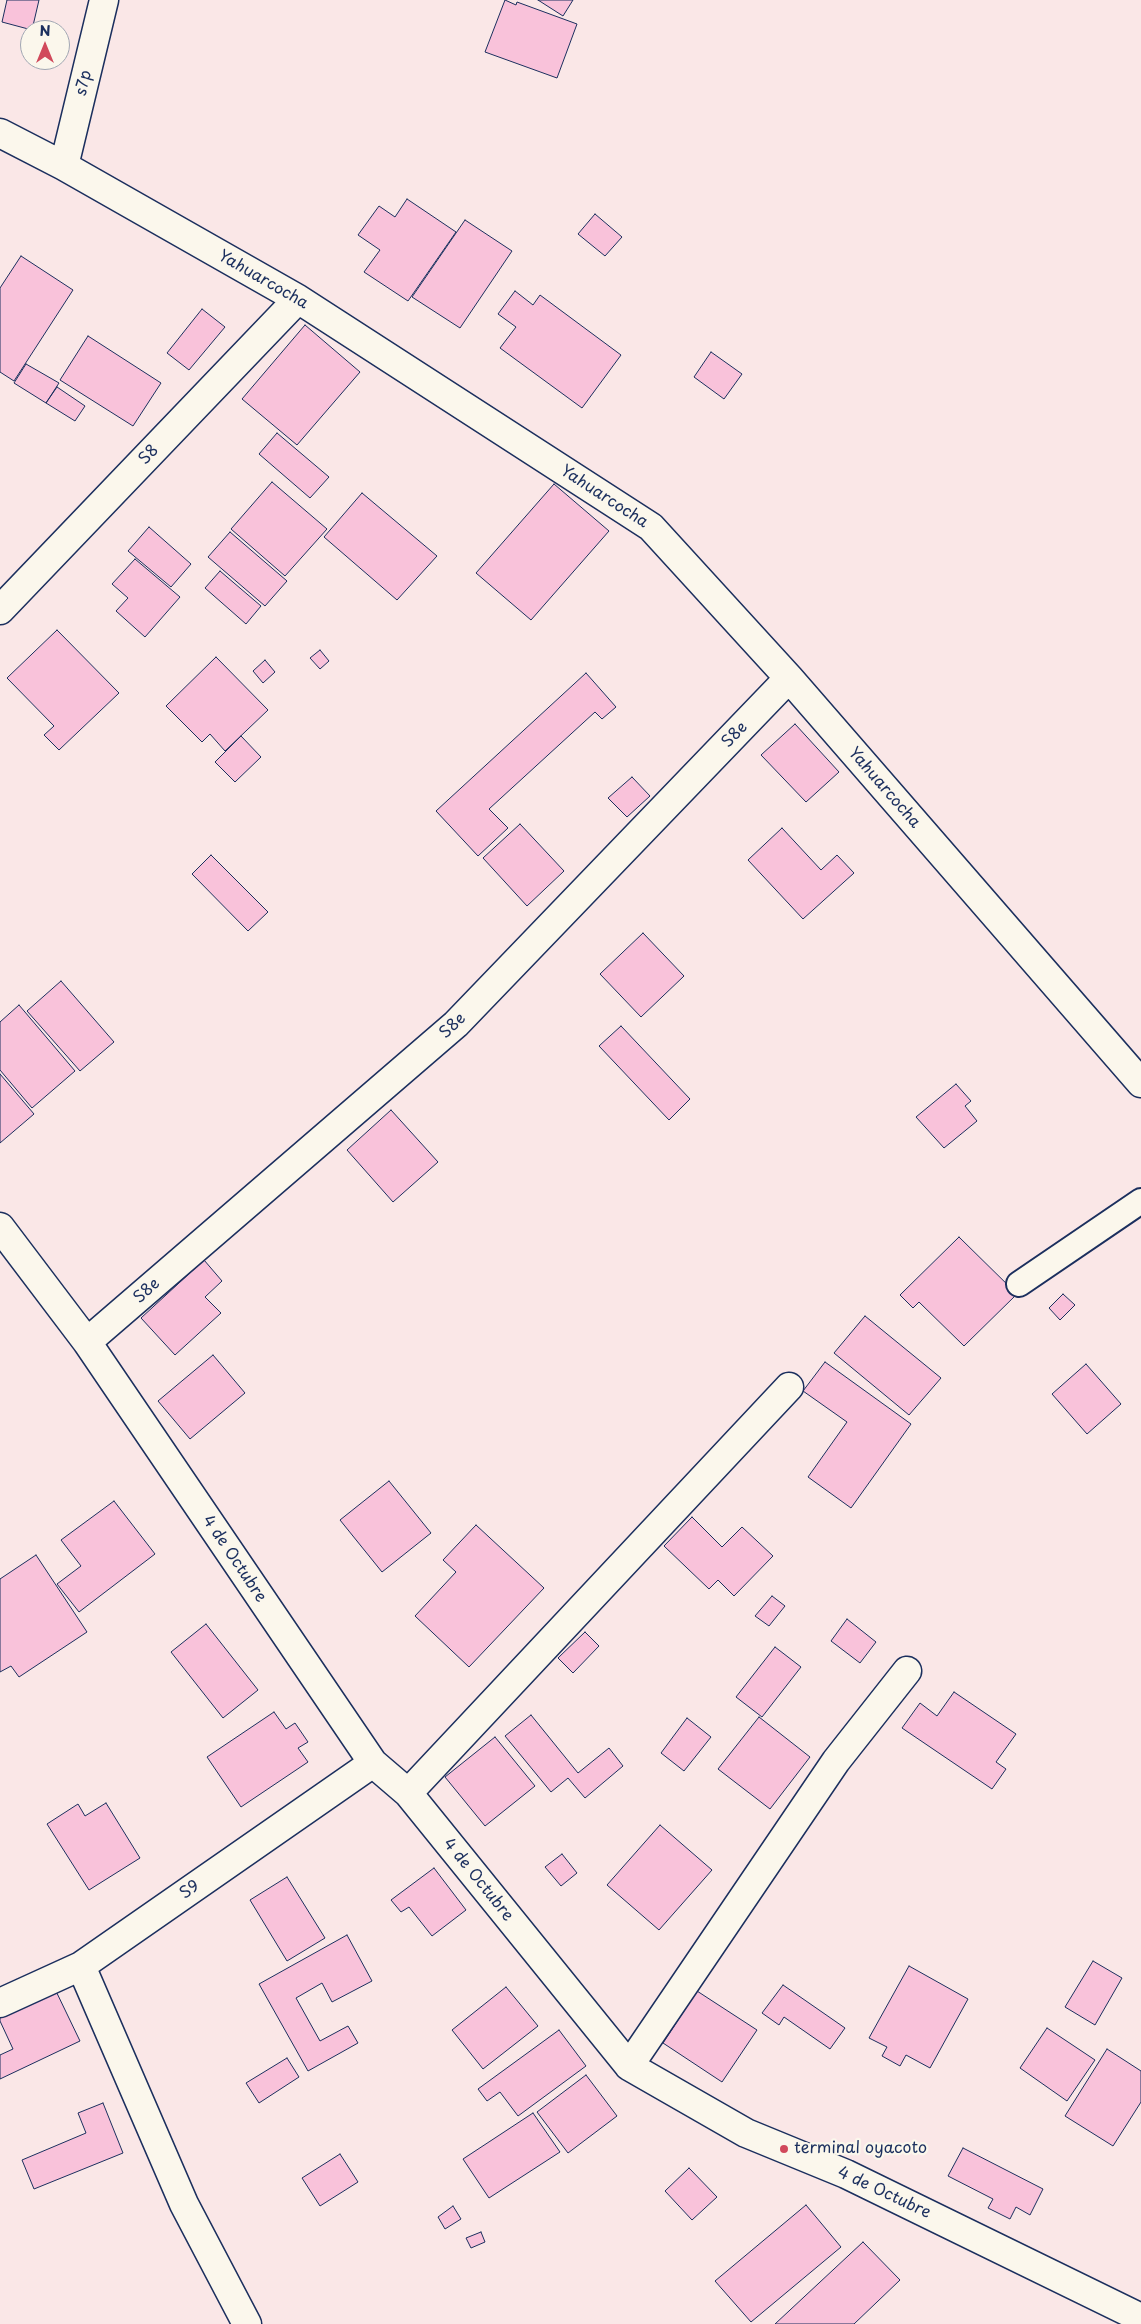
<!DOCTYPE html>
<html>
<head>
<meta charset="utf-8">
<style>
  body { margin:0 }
  #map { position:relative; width:1141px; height:2324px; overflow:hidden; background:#fae7e7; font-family:"Playpen Sans",sans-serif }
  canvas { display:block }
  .north { position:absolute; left:20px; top:20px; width:50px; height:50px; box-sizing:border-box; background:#fbf7ec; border:1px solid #a1a7b3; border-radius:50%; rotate:0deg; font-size:14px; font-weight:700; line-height:20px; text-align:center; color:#1b2f5e }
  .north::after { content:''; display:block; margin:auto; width:18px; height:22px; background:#d1495b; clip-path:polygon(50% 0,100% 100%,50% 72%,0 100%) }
</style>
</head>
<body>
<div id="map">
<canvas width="1141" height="2324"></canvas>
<div class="north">N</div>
</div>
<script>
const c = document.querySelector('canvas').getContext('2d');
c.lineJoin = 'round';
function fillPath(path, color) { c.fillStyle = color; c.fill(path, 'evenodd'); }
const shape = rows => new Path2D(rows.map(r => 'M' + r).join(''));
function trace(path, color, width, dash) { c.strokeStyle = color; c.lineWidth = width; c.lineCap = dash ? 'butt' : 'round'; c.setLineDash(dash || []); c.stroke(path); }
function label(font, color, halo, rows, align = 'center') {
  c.font = font + ' "Playpen Sans",sans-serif'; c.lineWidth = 4.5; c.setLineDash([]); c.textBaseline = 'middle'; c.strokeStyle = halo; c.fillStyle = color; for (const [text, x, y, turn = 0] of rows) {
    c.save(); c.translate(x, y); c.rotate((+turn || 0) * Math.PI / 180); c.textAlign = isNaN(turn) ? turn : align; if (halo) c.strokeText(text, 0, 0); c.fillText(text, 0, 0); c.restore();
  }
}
const building = shape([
  [7,0,39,0,32,30,2,22,7,0],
  [505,0,516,5,517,2,577,24,557,78,485,52,505,0],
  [538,0,573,0,563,16,538,0],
  [407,199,456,232,408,301,364,272,380,250,358,235,379,206,395,217,407,199],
  [595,214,622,237,605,256,578,234,595,214],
  [465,220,512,251,460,328,412,297,465,220],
  [21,256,73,290,14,381,0,372,0,288,21,256],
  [515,291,533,305,540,295,621,355,582,408,500,348,516,327,498,314,515,291],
  [202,309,225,327,189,370,167,353,202,309],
  [305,325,360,372,297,445,242,399,305,325],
  [88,336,161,383,133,426,60,380,88,336],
  [711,352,742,374,724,399,694,377,711,352],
  [26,364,59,383,46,403,14,383,26,364],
  [57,387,85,406,75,421,46,403,57,387],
  [277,433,329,477,310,498,259,454,277,433],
  [272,482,327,529,285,576,231,529,272,482],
  [554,484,609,531,531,620,476,573,554,484],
  [362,493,437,556,397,600,324,537,362,493],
  [149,527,191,564,171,587,128,551,149,527],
  [230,532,287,581,265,606,208,557,230,532],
  [135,559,180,597,145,637,116,611,128,598,112,584,135,559],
  [220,571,261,606,246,624,205,588,220,571],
  [57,630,119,693,59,750,44,735,54,726,7,678,57,630],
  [320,650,329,661,320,669,310,658,320,650],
  [216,657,268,710,225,751,210,734,202,742,166,706,216,657],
  [265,660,275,672,263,683,253,671,265,660],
  [586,673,616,707,602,719,595,712,489,809,508,828,478,856,436,811,586,673],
  [795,724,839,772,806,802,761,755,795,724],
  [241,736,261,757,235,782,215,762,241,736],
  [632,777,650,796,627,817,608,798,632,777],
  [520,824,564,871,527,906,483,858,520,824],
  [782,828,821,870,837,855,854,873,803,919,748,860,782,828],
  [211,855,268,912,248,931,192,874,211,855],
  [643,933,684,976,641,1017,600,974,643,933],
  [61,981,114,1042,80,1071,27,1011,61,981],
  [19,1005,75,1071,32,1108,0,1070,0,1022,19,1005],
  [621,1026,690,1099,669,1120,599,1046,621,1026],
  [0,1074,34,1114,0,1143,0,1074],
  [956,1084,971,1101,965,1106,977,1121,944,1148,916,1117,956,1084],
  [391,1110,438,1162,393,1202,347,1150,391,1110],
  [959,1237,1017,1294,964,1346,919,1302,913,1308,900,1295,959,1237],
  [204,1260,222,1281,205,1297,221,1313,175,1355,141,1318,204,1260],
  [1063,1294,1075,1305,1060,1320,1049,1308,1063,1294],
  [865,1316,941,1378,909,1415,834,1353,865,1316],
  [213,1355,245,1393,190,1439,158,1401,213,1355],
  [825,1362,911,1424,851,1508,808,1477,847,1422,803,1391,825,1362],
  [1086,1364,1121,1404,1087,1434,1052,1394,1086,1364],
  [389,1481,431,1533,382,1572,340,1520,389,1481],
  [114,1501,155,1554,79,1612,57,1584,81,1566,61,1540,114,1501],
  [692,1517,722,1547,742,1527,773,1556,734,1596,718,1580,709,1589,664,1546,692,1517],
  [476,1525,544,1588,469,1667,415,1616,456,1572,443,1560,476,1525],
  [36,1555,87,1632,19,1677,11,1666,0,1672,0,1579,36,1555],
  [772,1596,785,1606,769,1626,755,1616,772,1596],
  [847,1619,876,1642,860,1663,831,1641,847,1619],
  [206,1624,258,1690,223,1718,171,1652,206,1624],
  [585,1632,599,1646,573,1673,558,1658,585,1632],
  [775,1647,801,1667,762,1717,736,1697,775,1647],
  [954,1692,1016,1734,996,1762,1006,1769,992,1789,902,1728,920,1703,937,1716,954,1692],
  [274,1712,286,1729,295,1723,308,1742,298,1748,308,1762,241,1807,207,1757,274,1712],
  [531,1715,578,1773,609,1748,623,1766,585,1798,568,1778,551,1792,505,1736,531,1715],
  [759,1717,810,1757,770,1809,718,1769,759,1717],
  [687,1718,711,1737,684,1771,661,1753,687,1718],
  [495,1737,535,1786,485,1826,445,1777,495,1737],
  [106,1803,140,1858,89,1890,47,1824,78,1804,85,1816,106,1803],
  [660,1825,712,1870,659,1930,607,1885,660,1825],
  [562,1854,577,1873,561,1886,545,1867,562,1854],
  [434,1868,466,1910,432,1936,409,1907,401,1912,391,1900,434,1868],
  [287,1877,325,1938,287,1961,250,1900,287,1877],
  [347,1935,372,1981,332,2002,322,1983,296,1998,320,2041,348,2026,358,2043,308,2071,259,1984,347,1935],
  [1093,1961,1122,1978,1095,2025,1065,2007,1093,1961],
  [909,1966,968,1999,930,2068,906,2055,900,2066,882,2056,887,2047,869,2038,909,1966],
  [783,1985,845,2028,830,2049,784,2017,779,2025,762,2013,783,1985],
  [54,1987,80,2041,0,2079,0,2055,13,2049,0,2021,0,2012,54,1987],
  [506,1987,538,2026,483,2069,452,2030,506,1987],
  [697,1991,757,2030,722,2082,663,2043,697,1991],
  [1047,2028,1095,2060,1067,2101,1020,2068,1047,2028],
  [559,2030,586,2066,518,2116,500,2092,487,2101,478,2089,559,2030],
  [1107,2049,1141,2071,1141,2102,1113,2146,1065,2116,1107,2049],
  [287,2058,299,2077,259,2103,246,2083,287,2058],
  [586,2075,617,2116,568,2153,537,2112,586,2075],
  [103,2103,123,2153,34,2189,22,2160,86,2133,78,2113,103,2103],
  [533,2113,560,2152,489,2198,463,2159,533,2113],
  [963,2148,1043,2189,1030,2215,1016,2207,1010,2219,988,2208,993,2199,948,2176,963,2148],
  [340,2154,358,2182,320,2206,302,2178,340,2154],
  [689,2168,717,2197,692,2220,665,2191,689,2168],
  [806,2205,841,2247,751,2322,715,2281,806,2205],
  [453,2206,461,2219,445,2229,438,2217,453,2206],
  [481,2232,485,2242,471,2248,466,2238,481,2232],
  [863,2242,900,2280,854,2324,775,2324,863,2242]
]);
fillPath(building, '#f9c2da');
trace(building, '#1b2f5e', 1);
const service = shape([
  [1019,1284,1141,1201]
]);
const minor = shape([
  [0,133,64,166,298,299,651,527,789,678,1141,1083],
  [64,166,104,0],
  [0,610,298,299],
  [0,1227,87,1342,373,1763,408,1793,629,2066,746,2133,846,2174,1141,2318],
  [87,1342,456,1024,789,678],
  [408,1793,789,1387],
  [81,1966,184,2204,247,2324],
  [0,2003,81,1966,373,1763],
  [629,2066,836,1761,907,1671]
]);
trace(service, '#1b2f5e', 28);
trace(minor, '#1b2f5e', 31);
trace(service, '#fbf7ec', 24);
trace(minor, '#fbf7ec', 28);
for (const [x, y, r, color] of [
  [784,2149,5,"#d1495b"]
]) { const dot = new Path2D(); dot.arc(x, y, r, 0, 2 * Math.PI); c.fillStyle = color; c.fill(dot); trace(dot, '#fbf7ec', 2); }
label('16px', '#1b2f5e', '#fbf7ec', [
  ["s7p",84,83,-77],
  ["Yahuarcocha",263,280,30],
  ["S8",149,455,-46],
  ["Yahuarcocha",604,497,33],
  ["S8e",735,735,-46],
  ["Yahuarcocha",884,788,49],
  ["S8e",453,1026,-43],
  ["S8e",147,1291,-41],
  ["4 de Octubre",234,1559,56],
  ["4 de Octubre",478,1880,51],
  ["S9",190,1890,-35],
  ["4 de Octubre",884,2193,25]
]);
label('16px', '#1b2f5e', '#fbf7ec', [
  ["terminal oyacoto",794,2149]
], 'left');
</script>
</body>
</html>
